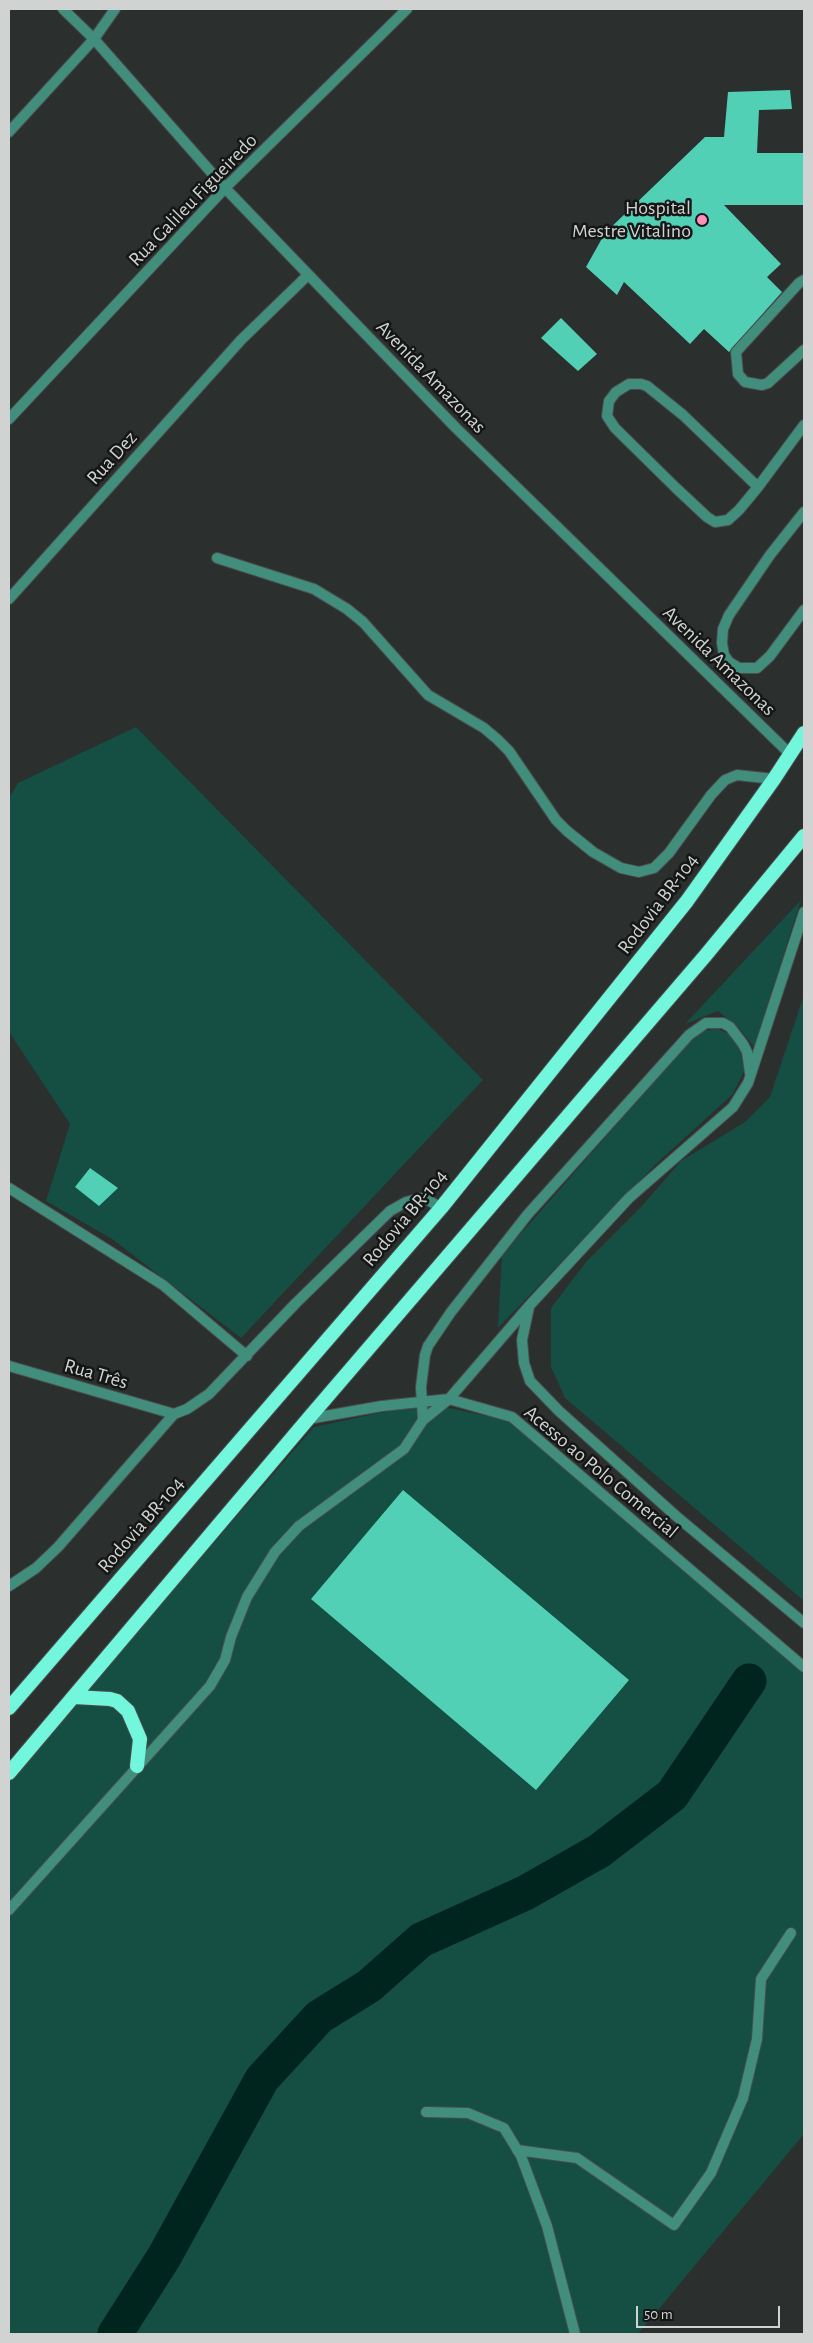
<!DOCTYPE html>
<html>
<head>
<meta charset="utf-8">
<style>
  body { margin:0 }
  #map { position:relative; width:813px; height:2343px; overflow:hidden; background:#2b2f2e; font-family:"Alegreya Sans",sans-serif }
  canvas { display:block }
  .frame { position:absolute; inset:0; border:10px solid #d0d3d2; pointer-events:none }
  .scale { position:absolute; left:636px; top:2306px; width:144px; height:22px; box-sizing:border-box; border:2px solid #d0d3d2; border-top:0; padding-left:6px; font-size:15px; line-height:18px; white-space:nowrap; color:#d0d3d2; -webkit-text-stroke:4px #151716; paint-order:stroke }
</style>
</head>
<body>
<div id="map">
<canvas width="813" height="2343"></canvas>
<div class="frame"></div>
<div class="scale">50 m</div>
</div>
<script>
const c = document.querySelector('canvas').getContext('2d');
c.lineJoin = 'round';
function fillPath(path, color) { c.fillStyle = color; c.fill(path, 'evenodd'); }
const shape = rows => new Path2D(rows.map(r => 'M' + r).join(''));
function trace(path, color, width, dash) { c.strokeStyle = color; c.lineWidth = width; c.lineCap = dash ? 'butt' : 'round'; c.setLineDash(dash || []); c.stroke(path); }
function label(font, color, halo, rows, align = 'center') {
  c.font = font + ' "Alegreya Sans",sans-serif'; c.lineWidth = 5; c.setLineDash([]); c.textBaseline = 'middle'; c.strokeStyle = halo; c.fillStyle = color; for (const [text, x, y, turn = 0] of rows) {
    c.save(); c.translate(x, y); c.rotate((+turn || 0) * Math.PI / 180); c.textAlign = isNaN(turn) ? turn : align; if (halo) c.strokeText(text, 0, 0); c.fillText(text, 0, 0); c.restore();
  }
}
fillPath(shape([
  [136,727,483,1080,241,1338,112,1239,46,1201,70,1124,9,1032,9,798,18,783],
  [801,900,754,1047,739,1028,718,1011,685,1024],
  [804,995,804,1601,565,1398,551,1367,551,1308,586,1262,641,1207,681,1161,745,1122,770,1097],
  [716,1028,729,1034,740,1048,744,1071,733,1094,656,1164,498,1328,502,1255,697,1033],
  [425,1403,511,1421,804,1669,804,2134,638,2334,9,2334,9,1780,314,1427]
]), '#154e42');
trace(shape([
  [115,2334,164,2257,262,2079,319,2017,369,1986,421,1940,525,1893,599,1851,672,1795,749,1681]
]), '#00251e', 35);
fillPath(shape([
  [790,90,792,109,759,110,757,153,804,153,804,205,724,205,781,264,767,277,782,292,729,352,704,329,690,344,624,282,617,295,586,267,605,233,705,137,724,137,728,92],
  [561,318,597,354,578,371,541,338],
  [90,1168,118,1188,99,1206,75,1187],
  [403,1490,629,1680,536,1790,311,1599]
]), '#52d0b6');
const service = shape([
  [804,280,799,283,736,352,738,374,745,382,762,385,768,383,804,350],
  [758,487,683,415,647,386,641,384,629,384,616,392,609,401,607,416,615,428,676,488,707,517,715,522,728,520,739,510,758,487,804,425],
  [804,512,770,555,729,615,723,629,722,643,724,655,729,662,739,668,757,668,770,656,804,610],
  [217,558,314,589,347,609,363,622,428,695,484,728,497,739,509,751,556,820,567,831,593,852,621,868,639,872,654,868,669,853,711,795,725,780,737,775,774,779]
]);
const minor = shape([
  [63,9,94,39,225,188,456,428,790,754],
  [9,132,94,39,115,9],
  [9,419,225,188,407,9],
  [9,599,241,340,308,275],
  [9,1188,163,1285,247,1356],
  [529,1307,522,1340,524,1363,530,1381,559,1411,676,1516,804,1623],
  [9,1366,174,1414],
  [308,1419,382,1406,449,1399,512,1417,804,1667],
  [423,1420,421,1387,425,1355,428,1346,451,1312,528,1214,689,1035,706,1023,723,1023,730,1027,743,1044,747,1052,750,1073],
  [9,1586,36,1568,58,1547,174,1414,187,1409,209,1394,296,1303,390,1211,406,1202,421,1198,428,1200,441,1208],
  [9,1910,210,1686,225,1660,231,1637,247,1597,275,1552,299,1526,404,1449,423,1420,449,1399,529,1306,629,1198,733,1107,748,1083,804,912],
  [426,2112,468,2113,504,2128,521,2156,547,2226,575,2334],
  [517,2150,577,2158,674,2225,711,2173,743,2098,757,2039,761,1979,791,1933]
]);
const trunk = shape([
  [74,1697,110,1699,117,1701,128,1711,140,1739,137,1766],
  [9,1708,441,1208,687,901,774,779,804,733],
  [9,1773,308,1419,705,956,804,836]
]);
trace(service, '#494d4c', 12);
trace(minor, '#494d4c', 12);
trace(trunk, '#494d4c', 16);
trace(service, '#428e7c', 10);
trace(minor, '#428e7c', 10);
trace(trunk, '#72f6dc', 14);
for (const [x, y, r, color] of [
  [702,220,6,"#ff8eb9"]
]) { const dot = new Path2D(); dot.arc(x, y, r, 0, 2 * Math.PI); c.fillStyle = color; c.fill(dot); trace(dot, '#151716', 2); }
label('20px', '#d0d3d2', '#151716', [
  ["Rua Galileu Figueiredo",193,200,-46],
  ["Avenida Amazonas",431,377,46],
  ["Rua Dez",112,458,-48],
  ["Avenida Amazonas",719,661,44],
  ["Rodovia BR-104",658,904,-53],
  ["Rodovia BR-104",405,1218,-50],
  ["Rua Três",96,1374,16],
  ["Acesso ao Polo Comercial",601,1472,40],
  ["Rodovia BR-104",141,1525,-49]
]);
label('20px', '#d0d3d2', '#151716', [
  ["Hospital",691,208],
  ["Mestre Vitalino",691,231]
], 'right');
</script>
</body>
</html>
